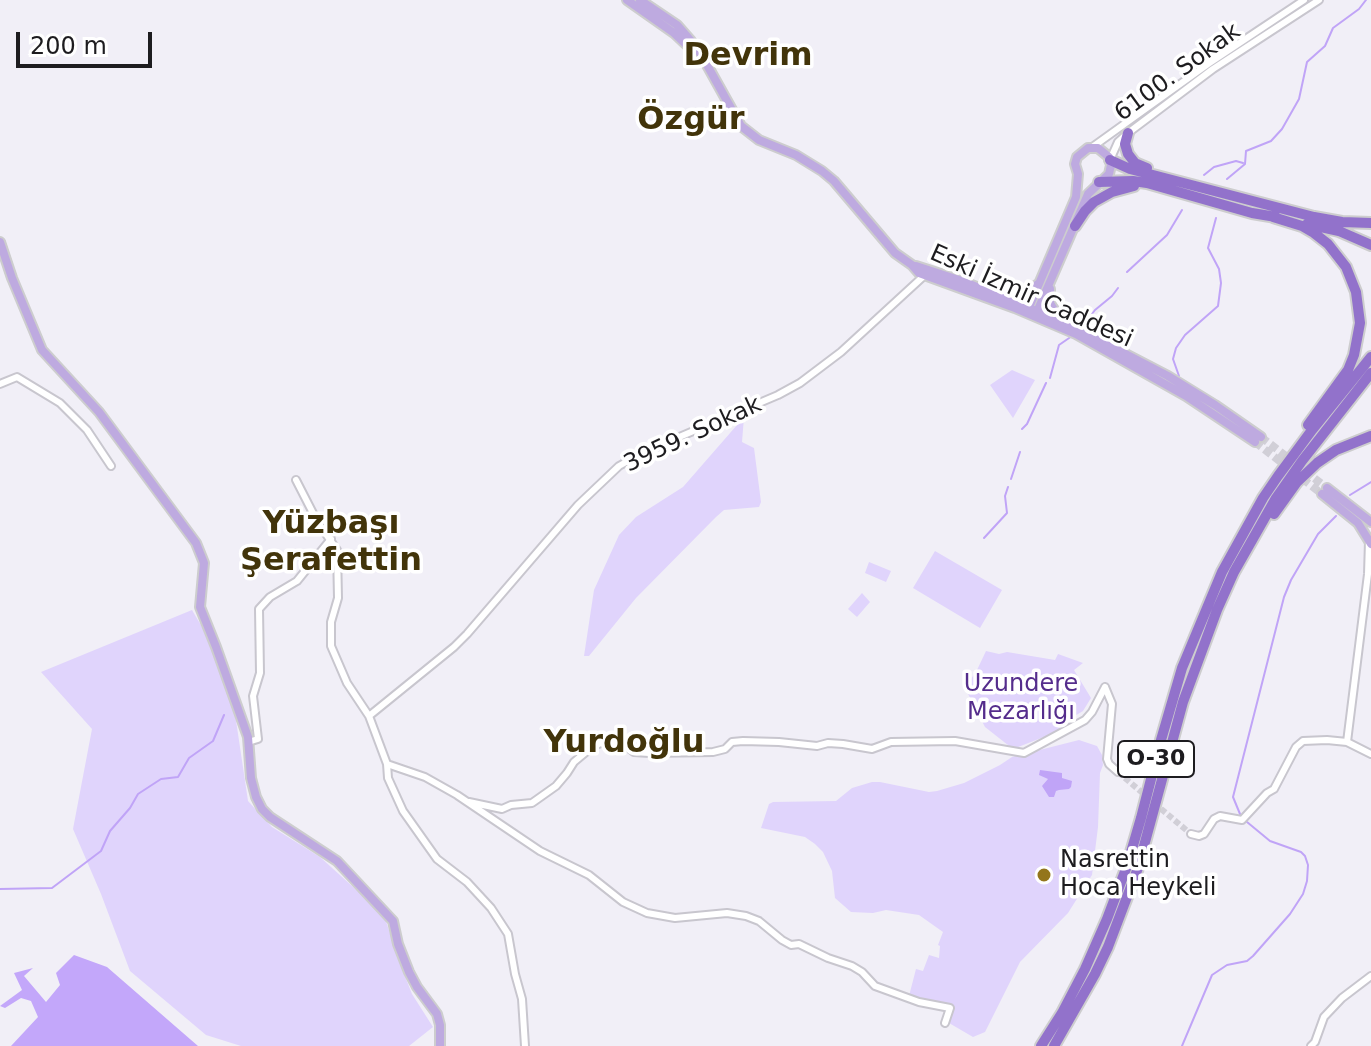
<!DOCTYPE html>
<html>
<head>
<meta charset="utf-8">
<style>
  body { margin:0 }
  #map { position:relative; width:1371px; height:1046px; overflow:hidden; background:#f1eff7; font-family:"DejaVu Sans",sans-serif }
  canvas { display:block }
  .scale { position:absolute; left:16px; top:32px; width:136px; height:36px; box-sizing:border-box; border:4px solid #1d1c1f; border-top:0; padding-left:10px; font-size:24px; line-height:28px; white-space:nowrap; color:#1d1c1f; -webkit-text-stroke:6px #fff; paint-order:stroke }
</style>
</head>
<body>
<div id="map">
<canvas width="1371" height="1046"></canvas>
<div class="scale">200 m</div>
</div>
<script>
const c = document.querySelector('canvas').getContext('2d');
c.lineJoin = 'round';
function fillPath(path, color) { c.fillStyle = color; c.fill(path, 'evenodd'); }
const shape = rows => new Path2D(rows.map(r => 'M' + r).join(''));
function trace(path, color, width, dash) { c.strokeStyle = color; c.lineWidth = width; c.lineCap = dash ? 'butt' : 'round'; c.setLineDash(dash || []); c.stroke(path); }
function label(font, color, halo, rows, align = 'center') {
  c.font = font + ' "DejaVu Sans",sans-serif'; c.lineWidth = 7; c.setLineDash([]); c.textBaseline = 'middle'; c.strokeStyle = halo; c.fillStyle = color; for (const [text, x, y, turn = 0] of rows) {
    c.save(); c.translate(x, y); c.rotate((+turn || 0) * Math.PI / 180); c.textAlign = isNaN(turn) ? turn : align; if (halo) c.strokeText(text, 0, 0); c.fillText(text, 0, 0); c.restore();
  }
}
fillPath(shape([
  [1012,370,1035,380,1013,418,990,385],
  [744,417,742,442,754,448,761,502,759,507,724,510,716,517,636,598,589,656,584,656,594,590,619,535,636,517,683,487],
  [935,551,1002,590,980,628,913,588],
  [869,562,891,571,886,582,865,573],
  [862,593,870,602,857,617,848,609],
  [192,610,215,649,234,707,248,801,272,827,320,857,384,915,399,961,412,994,433,1027,409,1046,241,1046,206,1035,130,971,101,894,73,829,92,729,41,672],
  [986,651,999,654,1007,652,1055,660,1058,654,1083,663,1074,670,1091,698,1083,711,1068,720,1063,726,1054,733,1013,749,985,727,965,688,977,670],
  [1079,740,1097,746,1102,755,1103,765,1100,773,1098,827,1092,875,1068,913,1020,962,985,1032,973,1037,949,1023,953,1009,950,1005,909,996,916,969,923,971,929,955,939,958,940,946,938,945,943,932,919,915,886,910,873,913,851,912,835,898,832,871,823,852,815,844,805,837,761,828,769,804,773,802,836,801,852,788,872,782,880,782,929,792,937,791,964,783,1000,765,1012,757]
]), '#e0d4fc');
fillPath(shape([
  [74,955,107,967,198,1046,11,1046,38,1017,31,1001,21,998,5,1008,0,1006,22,990,14,973,33,968,24,976,46,1002,60,985,56,973]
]), '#c3a7fa');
fillPath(shape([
  [1040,770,1062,773,1062,778,1072,781,1071,787,1069,789,1059,790,1056,791,1054,797,1049,797,1042,786,1048,779,1039,775]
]), '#c0a4f7');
trace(shape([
  [1204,175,1214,167,1236,161,1243,163],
  [1227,179,1245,164,1246,151,1271,141,1282,129,1299,99,1307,62,1325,46,1333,28,1359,9,1366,0],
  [1127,272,1167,235,1182,210],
  [1082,327,1095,310,1112,296,1118,288],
  [1179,376,1173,359,1176,348,1185,335,1218,306,1221,283,1219,269,1208,248,1216,218],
  [1050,378,1059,345,1072,336],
  [1022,429,1027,424,1046,383],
  [1011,479,1020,452],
  [1350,495,1371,482],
  [984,538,1007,513,1005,496,1008,487],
  [1240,814,1233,797,1284,597,1291,580,1318,534,1336,516],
  [0,889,52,888,101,851,110,831,130,808,138,794,161,779,178,777,189,758,213,741,224,715],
  [1182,1046,1212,975,1227,965,1247,961,1253,956,1290,914,1303,894,1307,881,1308,865,1305,856,1301,852,1270,841,1247,822]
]), '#c0a4f7', 2);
trace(shape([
  [1118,772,1146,796],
  [1154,803,1191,834]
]), '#d1cfd7', 6, [6, 3]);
trace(shape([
  [1261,437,1295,463],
  [1255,442,1322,494],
  [1305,471,1327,488]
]), '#d1cfd7', 8, [8, 4]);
const minor = shape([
  [1091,148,1208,64,1304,0],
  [1110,160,1118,142,1128,133,1213,69,1319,0],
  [0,384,17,377,60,403,87,430,111,466],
  [296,480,317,521,337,550,338,598,331,622,331,646,347,683,369,716,387,764,388,778,403,811,437,859,467,882,491,908,508,934,515,974,522,999,525,1046],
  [1105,687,1112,704,1107,759,1109,764,1118,772],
  [369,716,454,647,467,634,578,505,619,466,644,452,778,395,800,383,841,352,927,273],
  [248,742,258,739,253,696,260,673,259,609,270,597,297,581,331,539],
  [1347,742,1368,574,1369,541],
  [387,764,425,777,457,795,540,851,589,875,623,902,647,913,675,918,727,913,746,916,759,921,782,940,791,945,799,944,828,958,852,966,862,972,875,986,919,1002,950,1008,945,1023],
  [469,802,502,809,511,805,532,803,556,786,567,773,574,762,592,747,603,742,614,741,625,745,634,752,649,753,713,752,725,749,732,742,743,741,779,742,817,746,828,743,843,744,872,749,891,742,955,741,1024,753,1085,720,1092,712,1105,687],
  [1191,834,1199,836,1204,834,1214,819,1220,816,1242,820,1267,793,1274,789,1296,747,1303,741,1327,740,1347,742,1371,754],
  [1311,1046,1315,1042,1324,1017,1342,998,1371,976]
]);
const major = shape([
  [627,0,674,33,692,50],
  [640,0,677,25,691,41,702,56,741,126,759,140,796,155,822,171,834,181,895,253,912,265,919,273,1015,308,1076,334,1186,396,1255,442],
  [0,242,12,278,42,350,99,412,196,543,204,563,200,607,216,647,248,737,251,778,256,797,262,809,270,817,337,861,393,921,398,944,409,972,417,987,437,1014,440,1025,440,1046],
  [916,266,962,281,1066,323,1168,376,1215,405,1261,437],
  [1050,289,1050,303,1060,320],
  [1008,297,1023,295,1038,284],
  [1027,312,1076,197,1078,174,1075,164,1077,157,1088,148,1098,148,1109,157,1111,165,1109,174,1088,194,1036,314],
  [1327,488,1371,522],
  [1322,494,1358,523,1371,544]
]);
const highway = shape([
  [1128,133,1125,144,1128,154,1135,163,1147,168],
  [1110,160,1130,169,1314,217,1342,222,1371,223],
  [1099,182,1133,181,1147,183,1252,213,1276,217],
  [1273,217,1302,226,1314,233,1328,244,1346,267,1356,292,1360,323,1354,355,1348,370,1308,425],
  [1307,224,1339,231,1371,245],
  [1075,226,1085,211,1094,202,1112,192,1134,186],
  [1274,514,1297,482,1317,463,1336,450,1371,436],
  [1041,1046,1062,1013,1085,969,1107,919,1127,866,1141,818,1161,740,1182,668,1222,572,1263,498,1278,476,1312,430,1371,357],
  [1054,1046,1095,974,1108,947,1138,868,1183,702,1217,610,1234,572,1276,498,1302,461,1371,373]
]);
trace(minor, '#c8c6ce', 10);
trace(major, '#cdcdce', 12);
trace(highway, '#cdcdce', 14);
trace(minor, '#fff', 6);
trace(major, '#beaae0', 8);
trace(highway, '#9272cb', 10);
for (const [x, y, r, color] of [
  [1044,875,8,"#93751c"]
]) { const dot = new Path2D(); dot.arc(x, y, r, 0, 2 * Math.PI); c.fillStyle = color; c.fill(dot); trace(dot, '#fff', 3); }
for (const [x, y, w] of [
  [1156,759,76]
]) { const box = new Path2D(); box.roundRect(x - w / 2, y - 18, w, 36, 6); c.fillStyle = '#fff'; c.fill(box); trace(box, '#1d1c1f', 2); }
label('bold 22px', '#1d1c1f', null, [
  ["O-30",1156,759]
]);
label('24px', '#1d1c1f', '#fff', [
  ["6100. Sokak",1178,73,-36],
  ["Eski İzmir Caddesi",1031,297,24],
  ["3959. Sokak",693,435,-25]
]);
label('24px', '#552d8c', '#fff', [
  ["Uzundere",1021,685],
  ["Mezarlığı",1021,713]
]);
label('24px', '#1d1c1f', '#fff', [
  ["Nasrettin",1060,861],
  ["Hoca Heykeli",1060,889]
], 'left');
label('bold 32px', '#42340a', '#fff', [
  ["Devrim",748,57],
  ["Özgür",691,121],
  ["Yüzbaşı",331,525],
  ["Şerafettin",331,562],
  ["Yurdoğlu",624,744]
]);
</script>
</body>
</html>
